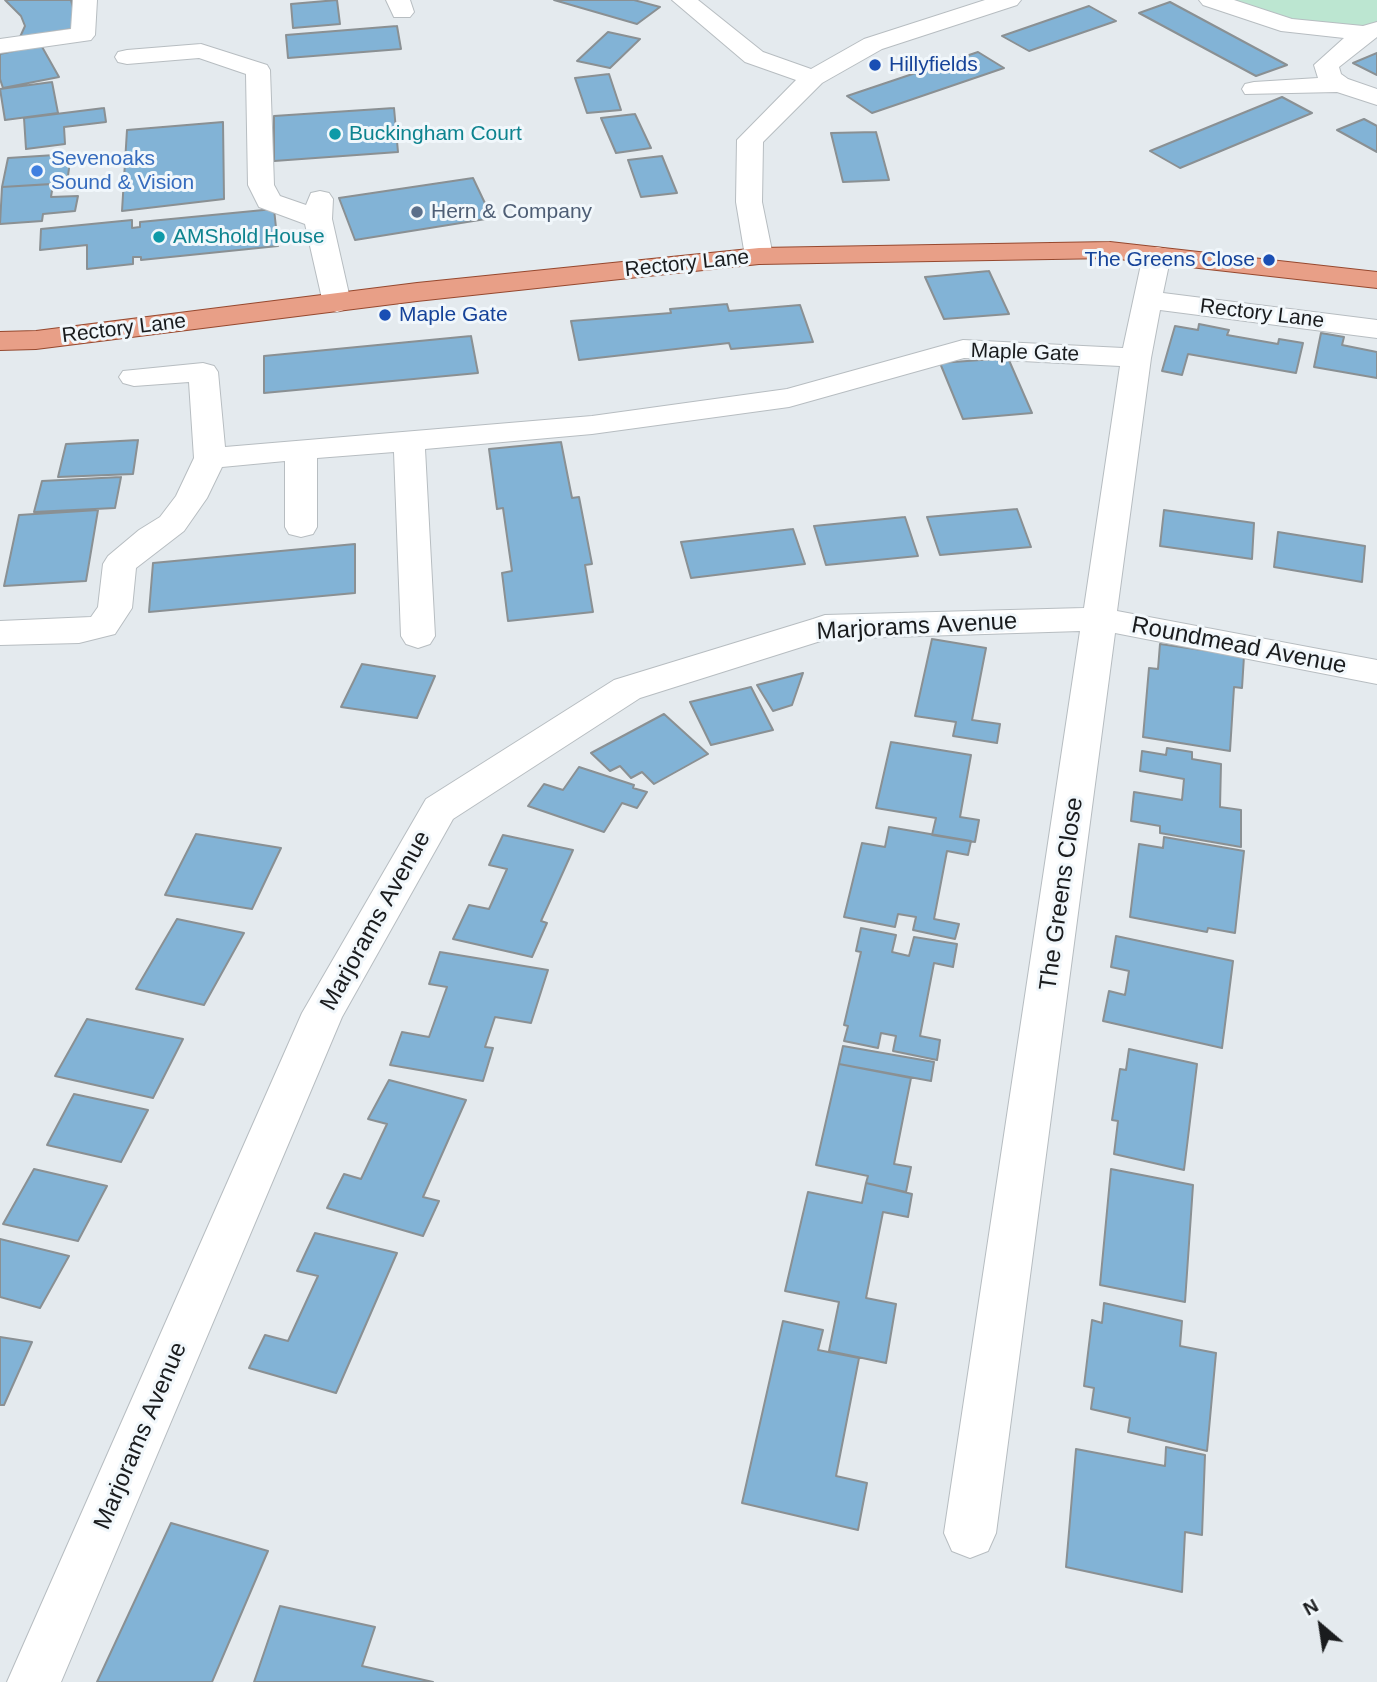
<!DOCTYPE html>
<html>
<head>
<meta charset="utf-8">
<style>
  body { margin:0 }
  #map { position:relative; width:1377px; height:1682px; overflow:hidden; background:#e4eaee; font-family:Helvetica,sans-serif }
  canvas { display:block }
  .north { position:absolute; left:1286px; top:1591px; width:70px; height:70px; -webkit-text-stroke:5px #f1f7fb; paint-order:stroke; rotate:331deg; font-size:19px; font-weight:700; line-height:28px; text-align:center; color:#1a1c1e }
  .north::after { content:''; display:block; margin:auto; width:24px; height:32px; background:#1a1c1e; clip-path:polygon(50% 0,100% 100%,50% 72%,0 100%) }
</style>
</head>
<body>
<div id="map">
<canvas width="1377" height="1682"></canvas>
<div class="north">N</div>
</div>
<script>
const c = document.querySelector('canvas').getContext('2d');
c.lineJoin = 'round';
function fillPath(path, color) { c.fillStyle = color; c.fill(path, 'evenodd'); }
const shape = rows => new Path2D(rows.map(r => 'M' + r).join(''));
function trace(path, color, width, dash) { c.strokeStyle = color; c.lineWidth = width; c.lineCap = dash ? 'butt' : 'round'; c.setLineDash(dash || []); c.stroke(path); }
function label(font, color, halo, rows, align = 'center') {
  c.font = font + ' Helvetica,sans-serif'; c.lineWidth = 6; c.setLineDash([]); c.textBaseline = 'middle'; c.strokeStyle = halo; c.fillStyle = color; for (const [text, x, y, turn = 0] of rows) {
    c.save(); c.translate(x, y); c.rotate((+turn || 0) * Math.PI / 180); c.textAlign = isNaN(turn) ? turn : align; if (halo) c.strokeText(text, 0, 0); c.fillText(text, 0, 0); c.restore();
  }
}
fillPath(shape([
  [1211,0,1377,0,1377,29,1289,26]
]), '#bce6d1');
const building = shape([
  [5,0,71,0,78,28,20,37,25,26,21,16,5,0],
  [337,0,340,24,293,28,291,4,337,0],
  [554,0,634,0,660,7,637,24,554,0],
  [1170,2,1287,65,1256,76,1139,13,1170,2],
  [1089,6,1116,21,1029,51,1002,36,1089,6],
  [397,26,401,49,288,58,286,35,397,26],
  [608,32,640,39,610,68,577,61,608,32],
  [41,45,59,77,3,88,0,79,0,54,41,45],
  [978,52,1004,68,872,113,847,96,978,52],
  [1377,53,1377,75,1353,63,1377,53],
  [609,74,621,110,587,113,575,78,609,74],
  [52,82,58,113,5,120,0,89,52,82],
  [1282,97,1312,113,1180,168,1150,151,1282,97],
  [104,108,106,122,64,127,65,144,26,149,24,118,104,108],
  [394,108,398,152,274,161,274,116,394,108],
  [635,114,651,148,616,153,601,118,635,114],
  [1364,119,1377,126,1377,152,1337,130,1364,119],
  [223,122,224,199,122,211,127,130,223,122],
  [876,132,889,180,843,182,831,133,876,132],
  [71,154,67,183,2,187,8,158,71,154],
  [662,156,677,193,641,197,628,160,662,156],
  [473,178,492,218,355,240,339,198,473,178],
  [53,184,51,197,78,196,75,211,43,214,42,221,0,224,2,187,53,184],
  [274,209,278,246,141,260,141,257,133,257,133,264,87,269,87,245,40,250,41,229,132,220,132,228,140,227,140,222,274,209],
  [989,271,1009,314,944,319,925,277,989,271],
  [727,304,729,311,800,305,813,342,731,349,729,343,579,360,571,321,671,313,670,309,727,304],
  [1199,324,1229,330,1227,335,1278,344,1279,339,1303,343,1296,373,1188,354,1182,375,1162,371,1175,326,1198,330,1199,324],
  [1321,333,1344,337,1342,345,1377,352,1377,378,1314,367,1321,333],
  [471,336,478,373,264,393,264,356,471,336],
  [1008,358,1032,413,963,419,940,363,1008,358],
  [138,440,133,474,58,477,66,444,138,440],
  [561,442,572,498,579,497,592,564,585,565,593,612,508,621,502,573,512,571,503,508,497,509,489,449,561,442],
  [121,477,115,508,34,512,42,481,121,477],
  [1017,509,1031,547,940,555,927,517,1017,509],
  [98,510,86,581,4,586,19,515,98,510],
  [1164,510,1254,523,1252,559,1160,546,1164,510],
  [905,517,918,556,826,565,814,526,905,517],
  [793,529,805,564,691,578,681,542,793,529],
  [1278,532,1365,546,1362,582,1274,567,1278,532],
  [355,544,355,593,149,612,153,563,355,544],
  [932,639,986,648,972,720,1000,724,997,743,953,736,956,722,915,716,932,639],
  [1160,644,1244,656,1242,688,1234,687,1230,751,1143,737,1149,668,1158,669,1160,644],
  [362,664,435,676,417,718,341,707,362,664],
  [803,673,792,705,773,711,757,685,803,673],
  [751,687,773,730,711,745,690,702,751,687],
  [664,714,708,754,654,784,642,772,631,778,620,766,610,771,591,753,664,714],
  [891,742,971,755,960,817,979,820,975,842,932,835,936,818,876,808,891,742],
  [1167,748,1192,752,1192,759,1221,764,1220,807,1241,810,1241,847,1160,833,1160,826,1131,821,1134,792,1182,800,1184,779,1140,771,1142,751,1166,755,1167,748],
  [579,767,634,785,633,788,647,792,637,808,622,803,604,832,528,806,544,784,563,790,579,767],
  [889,827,971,841,968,855,947,851,934,919,959,924,955,939,913,930,916,917,898,914,895,927,844,917,862,843,885,847,889,827],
  [196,834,281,848,252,909,165,895,196,834],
  [503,835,573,850,541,921,547,923,532,957,453,939,469,905,489,909,507,869,489,865,503,835],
  [1164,837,1244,851,1235,933,1208,928,1207,932,1130,917,1139,844,1163,848,1164,837],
  [177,919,244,933,204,1005,136,989,177,919],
  [861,928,896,935,892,952,909,956,914,937,957,944,953,967,934,963,920,1036,940,1040,937,1060,893,1051,896,1036,881,1033,878,1048,844,1041,848,1026,844,1025,861,952,856,951,861,928],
  [1116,936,1233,961,1222,1048,1103,1021,1109,991,1125,995,1129,971,1111,967,1116,936],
  [440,952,548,970,531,1023,495,1017,485,1047,493,1048,483,1081,390,1065,402,1032,429,1037,447,987,429,984,440,952],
  [87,1019,183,1039,153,1098,55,1076,87,1019],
  [843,1046,934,1062,931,1081,839,1064,843,1046],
  [1129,1049,1197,1064,1184,1170,1114,1154,1118,1121,1112,1120,1120,1069,1126,1070,1129,1049],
  [839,1064,911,1078,894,1164,911,1167,906,1192,866,1183,868,1176,816,1165,839,1064],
  [389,1080,466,1100,423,1197,439,1201,423,1236,327,1208,344,1174,361,1179,387,1124,368,1119,389,1080],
  [74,1094,148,1110,121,1162,47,1145,74,1094],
  [34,1169,107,1186,78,1241,3,1224,34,1169],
  [1111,1169,1193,1185,1185,1302,1100,1285,1111,1169],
  [866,1183,912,1194,908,1217,883,1212,866,1298,896,1304,886,1363,829,1351,839,1302,785,1291,808,1192,862,1203,866,1183],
  [315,1233,397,1253,336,1393,249,1368,265,1335,288,1341,318,1276,297,1271,315,1233],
  [0,1239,69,1256,40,1308,0,1297,0,1239],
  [1104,1303,1182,1321,1180,1346,1216,1353,1207,1451,1128,1432,1130,1418,1091,1409,1094,1388,1084,1386,1092,1320,1102,1323,1104,1303],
  [783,1321,823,1330,818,1350,859,1358,836,1476,867,1483,858,1530,742,1503,783,1321],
  [0,1337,32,1342,4,1405,0,1405,0,1337],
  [1166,1447,1205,1455,1202,1535,1185,1532,1182,1592,1066,1567,1076,1449,1165,1466,1166,1447],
  [171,1523,268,1551,212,1682,97,1682,171,1523],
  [280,1606,375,1627,362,1666,433,1682,254,1682,280,1606]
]);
fillPath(building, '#82b3d6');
trace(building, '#8a9093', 2);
const minor = shape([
  [73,0,97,0,95,35,91,40,0,53,0,39,71,29,73,0],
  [386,0,410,0,414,12,410,17,394,17,386,0],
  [672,0,698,0,763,52,811,69,864,39,985,0,1021,0,1017,5,882,49,822,83,763,142,762,202,773,256,769,262,759,264,749,262,745,256,736,202,737,140,796,80,745,62,672,0],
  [1199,0,1234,0,1292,19,1363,26,1377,22,1377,37,1339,67,1341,74,1348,79,1377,89,1377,105,1337,92,1245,94,1242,89,1245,84,1254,82,1318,78,1314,65,1344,38,1281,31,1203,5,1199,0],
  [201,44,267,65,270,70,274,185,280,196,306,205,311,193,320,191,329,193,333,199,332,219,351,303,347,309,337,312,327,309,323,303,305,224,259,207,248,185,246,74,199,58,127,64,118,62,115,57,118,52,127,50,201,44],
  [1157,247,1167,249,1171,255,1163,293,1377,320,1377,338,1160,310,1151,358,1117,611,1377,660,1377,684,1115,633,996,1533,988,1551,970,1558,952,1551,944,1533,1080,631,827,639,640,698,453,819,342,1017,61,1682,7,1682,302,1013,426,799,614,680,813,619,825,615,1084,608,1120,366,964,358,789,407,592,434,425,449,435,636,430,644,418,648,406,644,401,636,394,452,317,458,317,527,313,534,301,537,289,534,285,527,285,461,222,467,207,498,184,531,136,568,132,608,115,634,79,643,0,645,0,621,91,617,98,607,103,564,108,556,139,530,160,517,176,496,194,458,189,382,134,386,123,383,119,377,123,371,203,363,214,366,218,372,225,447,592,416,787,389,963,340,1123,348,1143,255,1147,249,1157,247]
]);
const major = shape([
  [1110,242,1377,272,1377,288,1110,258,759,264,417,301,36,349,0,350,0,332,36,331,417,283,759,248,1110,242]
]);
trace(minor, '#b7bdc1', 2);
trace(major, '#96482e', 2);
fillPath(minor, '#fff');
fillPath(major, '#e89f87');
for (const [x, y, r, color] of [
  [875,65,7,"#1a4fb4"],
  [335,134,7,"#0f9aa8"],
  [37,171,7,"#3f7fe0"],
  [417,212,7,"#5c6f8a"],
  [159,237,7,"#0f9aa8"],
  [1269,260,7,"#1a4fb4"],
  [385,315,7,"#1a4fb4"]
]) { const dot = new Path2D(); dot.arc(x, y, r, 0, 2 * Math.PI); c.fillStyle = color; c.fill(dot); trace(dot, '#f1f7fb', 2.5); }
label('21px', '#164399', '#f1f7fb', [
  ["Hillyfields",889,65],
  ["The Greens Close",1255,260,"right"],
  ["Maple Gate",399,315]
], 'left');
label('21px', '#0d838f', '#f1f7fb', [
  ["Buckingham Court",349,134],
  ["AMShold House",173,237]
], 'left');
label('21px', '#366cbe', '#f1f7fb', [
  ["Sevenoaks",51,159],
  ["Sound & Vision",51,183]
], 'left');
label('21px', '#4e5e75', '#f1f7fb', [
  ["Hern & Company",431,212]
], 'left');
label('21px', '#1a1c1e', '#f1f7fb', [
  ["Rectory Lane",687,264,-6],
  ["Rectory Lane",1262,314,7],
  ["Rectory Lane",124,329,-7],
  ["Maple Gate",1025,353,2]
]);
label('24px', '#1a1c1e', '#f1f7fb', [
  ["Marjorams Avenue",917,627,-3],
  ["Roundmead Avenue",1239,646,11],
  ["The Greens Close",1062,894,-82],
  ["Marjorams Avenue",376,921,-61],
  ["Marjorams Avenue",141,1436,-67]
]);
</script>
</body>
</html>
